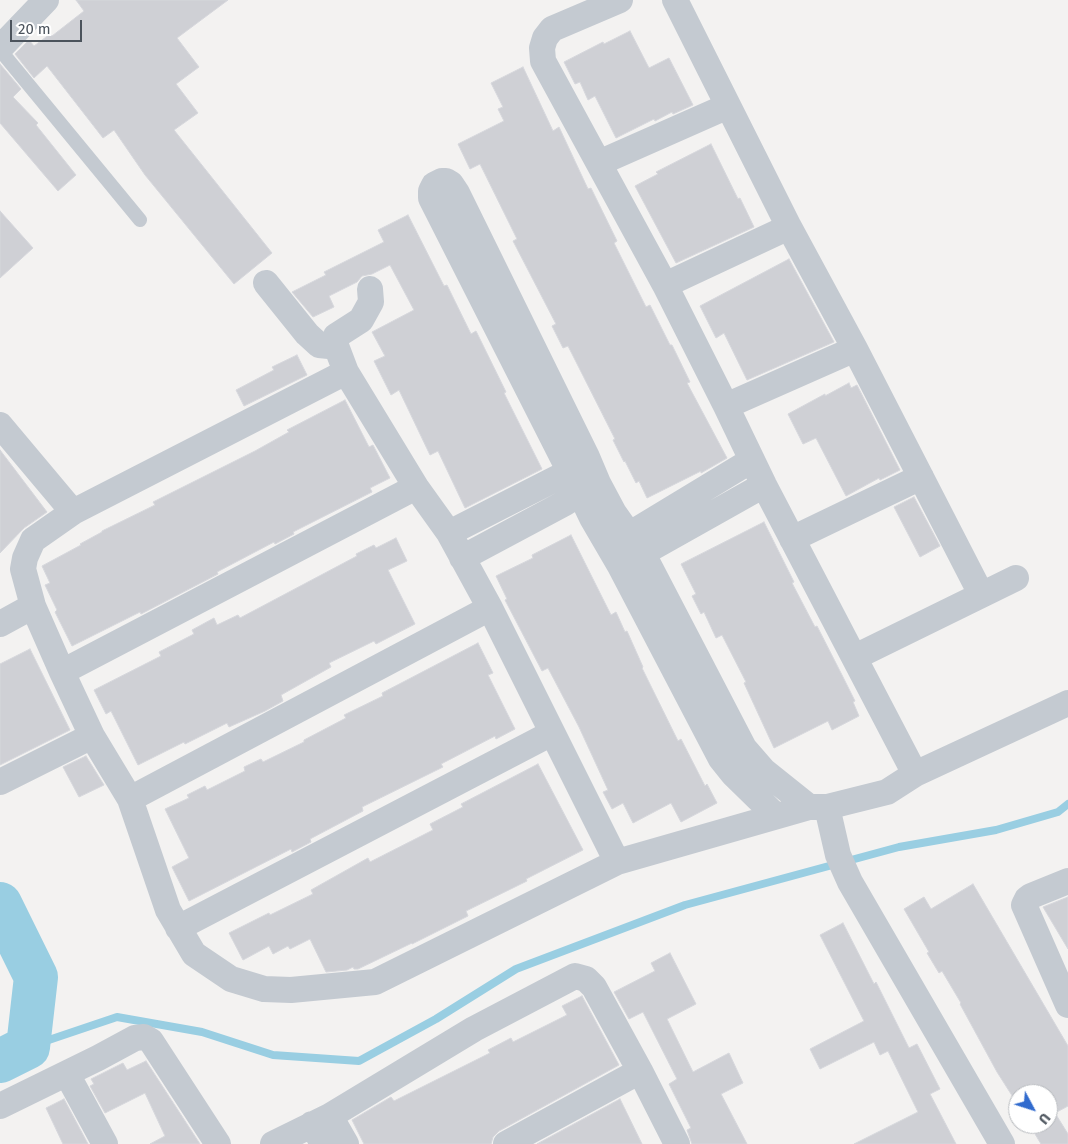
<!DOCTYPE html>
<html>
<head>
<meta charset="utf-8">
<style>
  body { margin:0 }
  #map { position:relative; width:1068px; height:1144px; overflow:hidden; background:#f3f2f1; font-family:"Fira Sans",sans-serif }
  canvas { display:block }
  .north { position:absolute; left:1008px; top:1084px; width:50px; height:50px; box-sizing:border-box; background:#fff; border:1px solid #b7babe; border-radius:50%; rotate:130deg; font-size:14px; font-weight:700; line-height:20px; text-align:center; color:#4b535c }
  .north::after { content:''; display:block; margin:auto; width:18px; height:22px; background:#316bce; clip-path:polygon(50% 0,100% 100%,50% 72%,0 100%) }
  .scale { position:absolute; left:10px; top:20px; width:72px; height:22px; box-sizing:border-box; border:2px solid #4b535c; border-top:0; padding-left:6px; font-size:15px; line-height:18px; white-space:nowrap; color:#4b535c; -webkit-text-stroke:4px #fff; paint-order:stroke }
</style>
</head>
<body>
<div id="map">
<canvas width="1068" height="1144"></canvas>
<div class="north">U</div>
<div class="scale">20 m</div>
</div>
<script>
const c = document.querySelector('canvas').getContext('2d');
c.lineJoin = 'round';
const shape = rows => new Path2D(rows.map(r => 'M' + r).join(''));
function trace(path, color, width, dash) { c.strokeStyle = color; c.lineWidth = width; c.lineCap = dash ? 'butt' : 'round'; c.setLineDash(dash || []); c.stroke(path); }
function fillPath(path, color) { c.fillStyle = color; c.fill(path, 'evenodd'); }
trace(shape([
  [28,1047,117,1017,202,1032,273,1055,359,1061,436,1019,516,969,685,905,899,847,996,830,1058,812,1068,804]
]), '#99cee2', 8);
trace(shape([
  [0,904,36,977,28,1047,0,1061]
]), '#99cee2', 44);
const building = shape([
  [76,0,228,0,177,38,199,67,176,84,198,113,174,130,272,253,234,284,145,175,114,130,103,138,47,66,34,78,15,54,29,40,34,46,50,34,52,36,84,11,76,0],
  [630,31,649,68,669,58,693,105,673,114,672,112,655,121,654,119,616,138,595,96,588,100,580,82,575,84,564,62,603,42,604,44,630,31],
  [0,64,21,89,13,97,38,123,36,125,76,175,58,191,0,123,0,64],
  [523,67,553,131,559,127,588,189,591,188,617,241,614,243,646,307,650,305,670,345,672,345,690,382,687,383,727,458,701,473,701,471,647,498,639,481,636,483,625,461,624,462,613,440,615,439,568,346,563,348,552,326,556,324,513,241,517,239,480,164,470,169,458,144,504,121,498,109,503,107,491,83,523,67],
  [711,144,738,199,740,198,754,227,676,263,635,186,658,174,656,172,711,144],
  [0,211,33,248,0,278,0,211],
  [408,215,444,286,447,285,471,334,476,331,506,392,504,393,542,469,465,508,438,451,430,455,399,390,391,395,374,361,385,356,372,332,414,310,390,265,372,274,362,276,357,282,329,296,334,307,313,317,292,292,326,275,324,272,384,242,378,230,408,215],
  [789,259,834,342,747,380,724,333,716,338,700,306,789,259],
  [297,355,307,375,244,406,236,390,274,370,272,367,297,355],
  [849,383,851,388,857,385,900,470,880,480,879,478,846,496,816,438,803,444,788,414,825,394,825,396,849,383],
  [345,400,369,447,373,445,390,478,370,488,372,492,293,532,294,534,275,544,274,542,217,572,218,574,141,614,140,612,72,646,55,612,57,610,45,585,50,583,42,566,81,545,80,544,102,532,102,531,155,505,153,502,255,451,289,432,287,430,345,400],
  [0,450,47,512,24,528,0,553,0,450],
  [914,497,940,546,920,557,894,507,914,497],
  [764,522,794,582,792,583,815,627,817,626,843,677,855,701,853,702,859,716,832,730,828,721,774,748,744,683,746,682,722,635,716,638,704,612,701,614,692,596,696,594,681,564,764,522],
  [571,535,611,615,616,612,625,632,627,631,643,667,642,668,678,741,681,739,705,786,707,784,717,803,681,822,671,803,633,823,623,803,612,809,603,792,608,790,579,727,548,668,542,671,505,600,507,599,496,576,533,558,532,555,571,535],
  [396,538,407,561,388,570,415,624,376,644,374,641,329,663,331,667,281,695,283,701,265,711,229,727,227,723,185,744,184,742,138,765,111,711,106,714,94,690,161,656,159,652,194,634,192,630,214,618,217,625,238,615,240,618,357,556,356,554,374,545,376,548,396,538],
  [478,643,493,673,488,675,515,729,496,739,495,736,441,764,443,767,362,807,363,811,310,839,311,842,292,852,291,849,189,901,172,867,189,858,165,809,189,798,187,795,205,786,207,790,245,771,244,767,261,759,263,762,304,742,304,740,346,718,344,715,383,696,382,693,478,643],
  [30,649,70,730,0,765,0,664,30,649],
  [86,756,104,785,79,797,63,767,86,756],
  [538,764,583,850,526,879,527,881,466,911,468,916,412,944,412,943,358,969,354,969,353,967,347,970,326,972,310,939,290,949,288,946,273,954,269,946,243,960,229,933,269,913,270,915,313,894,311,890,368,858,370,862,433,830,430,824,463,807,461,804,538,764],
  [973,884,1068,1046,1068,1106,1055,1113,1068,1134,1068,1144,1041,1144,1029,1124,1048,1124,1048,1094,1018,1094,1018,1105,997,1072,960,1004,961,1003,942,971,939,973,927,953,929,952,904,909,924,897,931,909,973,884],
  [1068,897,1068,949,1043,907,1068,897],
  [843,923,874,984,876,982,909,1048,917,1044,940,1089,930,1094,956,1144,854,1144,918,1112,888,1051,880,1055,874,1042,820,1069,810,1049,864,1021,820,935,843,923],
  [670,953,696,1004,667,1019,693,1072,729,1053,743,1083,721,1094,747,1144,692,1144,687,1130,691,1128,669,1084,677,1079,643,1012,629,1019,614,992,655,971,651,963,670,953],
  [582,996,619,1065,499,1131,493,1137,491,1144,364,1144,352,1120,391,1097,394,1101,490,1053,488,1050,511,1038,513,1042,567,1015,562,1006,582,996],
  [146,1061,200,1144,150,1144,165,1136,145,1093,105,1113,90,1086,94,1084,91,1079,123,1063,127,1070,146,1061],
  [64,1099,88,1144,63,1144,46,1108,64,1099],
  [620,1099,642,1144,537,1144,620,1099]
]);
fillPath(building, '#cfd0d5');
trace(building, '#d6d7dc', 1);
trace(shape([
  [0,50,140,220]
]), '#c4cad1', 14);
trace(shape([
  [620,0,552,29,545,38,542,48,543,61,665,285,726,406,764,485,915,774],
  [675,0,789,227,855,349,981,594],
  [0,48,46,0],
  [599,163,728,106],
  [266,283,307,334,319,345,329,346,335,343],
  [665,285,789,227],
  [370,289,371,302,361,320,336,336,335,343,346,372,416,487,449,533,490,608,617,862],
  [346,372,73,512,33,540,25,558,23,569,33,606,62,672,92,736,130,799,168,910,194,954,231,979,264,989,291,990,375,982,617,862,809,807,827,807,838,855,850,882,1002,1144],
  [726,406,855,349],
  [0,425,73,512],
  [449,533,559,477,584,459],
  [792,539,921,477],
  [615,543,752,460],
  [462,558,565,503,595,484],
  [627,562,764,485],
  [0,624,33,606],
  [855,657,1016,578],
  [62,672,416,487],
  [0,782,92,736],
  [130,799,490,608],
  [827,807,887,792,915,774,1068,703],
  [776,816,733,774,721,759,620,566,592,518,569,470,431,198,431,191,434,185,442,181,446,181,451,184,457,193,587,457,598,483,614,513,643,554,744,748,764,771,809,807],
  [1068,881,1031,896,1027,899,1024,905,1068,1005],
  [178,928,552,733],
  [67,1074,105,1144],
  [0,1106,98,1058,135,1038,144,1037,151,1041,218,1144],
  [330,1116,346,1144],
  [312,1124,323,1144],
  [273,1144,330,1116,474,1029,575,976,586,979,594,987,640,1071],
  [506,1144,640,1071,677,1144]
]), '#c4cad1', 26);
</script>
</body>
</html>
